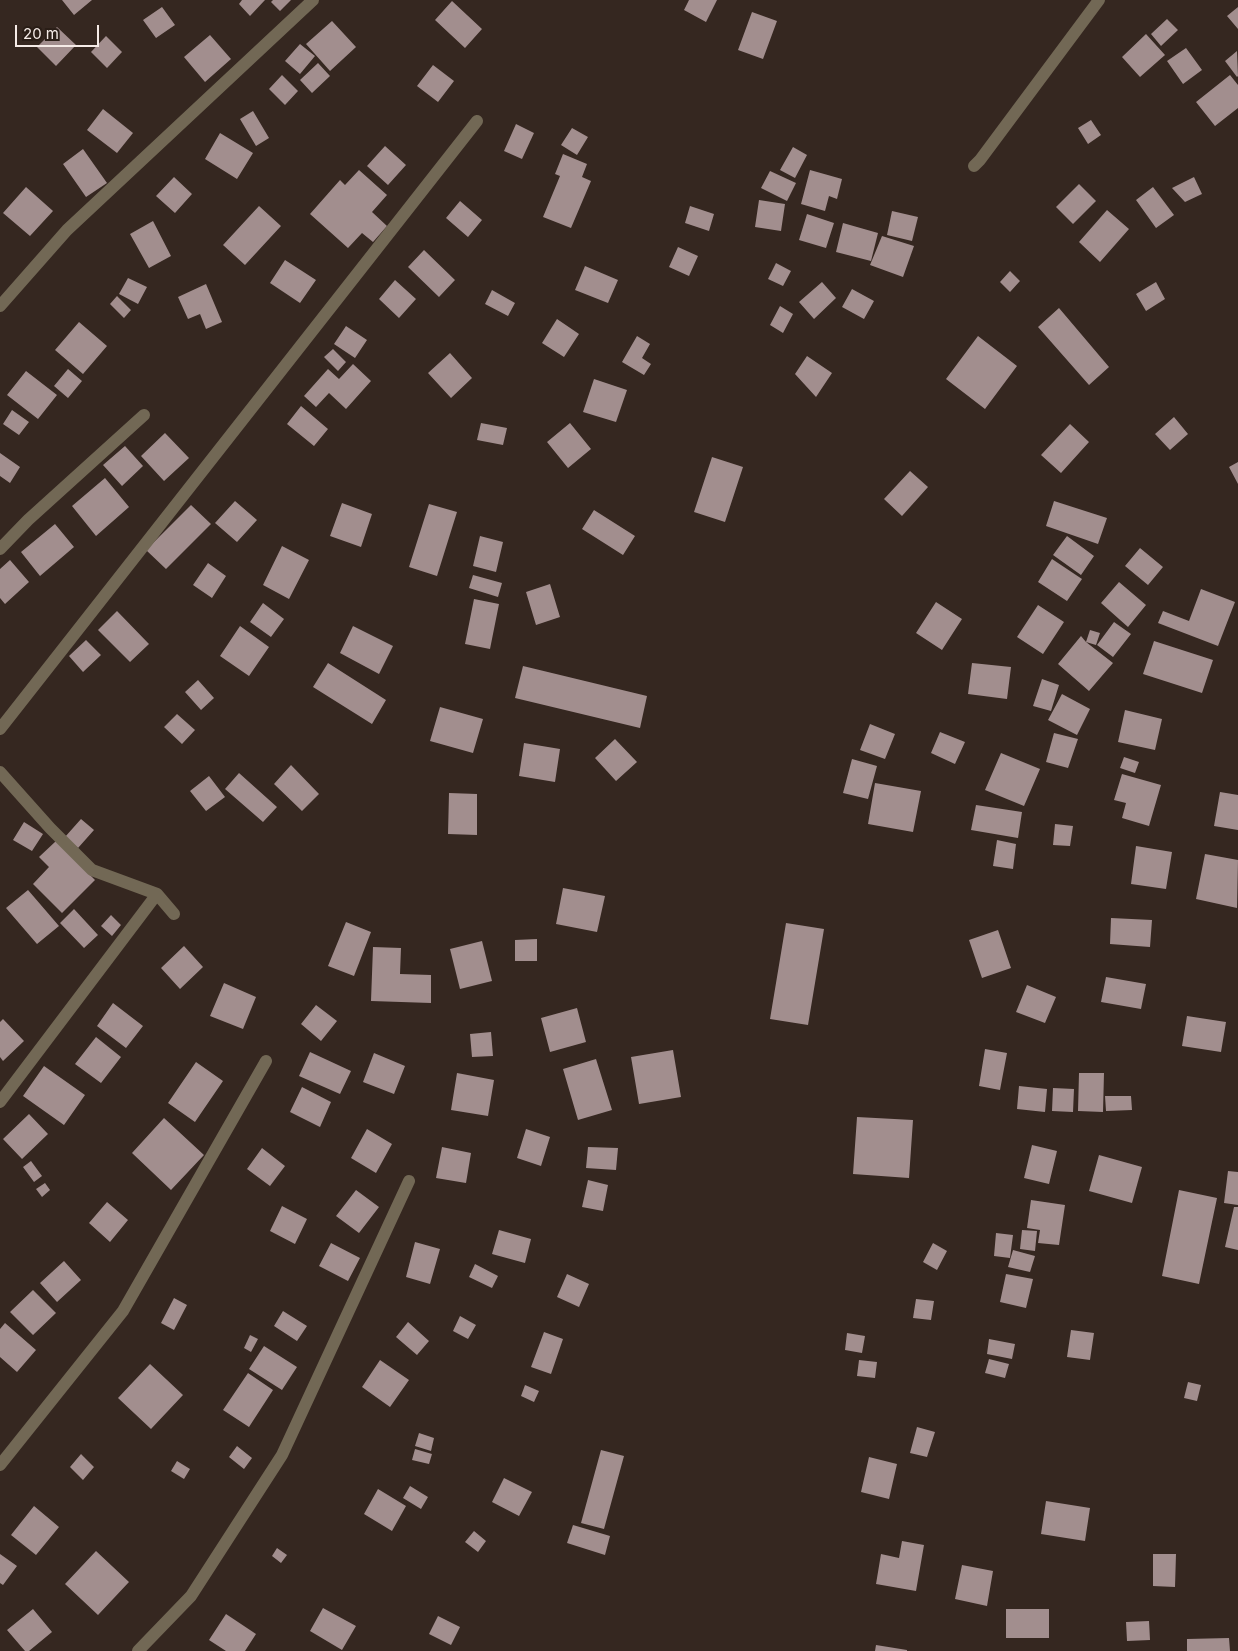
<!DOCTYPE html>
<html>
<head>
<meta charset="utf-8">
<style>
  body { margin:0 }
  #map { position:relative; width:1238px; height:1651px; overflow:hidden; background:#352720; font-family:Inter,sans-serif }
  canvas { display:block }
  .scale { position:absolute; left:15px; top:25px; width:84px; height:22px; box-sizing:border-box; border:2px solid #f5ebe7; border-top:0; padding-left:6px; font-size:15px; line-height:18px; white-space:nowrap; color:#f5ebe7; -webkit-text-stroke:4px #2a1e17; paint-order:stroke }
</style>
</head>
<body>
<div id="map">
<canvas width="1238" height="1651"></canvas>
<div class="scale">20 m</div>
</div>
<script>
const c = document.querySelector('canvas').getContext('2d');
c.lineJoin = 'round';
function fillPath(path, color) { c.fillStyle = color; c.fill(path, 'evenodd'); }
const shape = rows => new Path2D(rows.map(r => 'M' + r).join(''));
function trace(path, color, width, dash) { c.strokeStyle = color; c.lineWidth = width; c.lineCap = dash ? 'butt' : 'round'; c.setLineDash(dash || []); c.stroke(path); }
fillPath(shape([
  [62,0,92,0,74,15],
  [242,0,265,0,250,16,239,4],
  [273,0,291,0,280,11,271,2],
  [689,0,717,0,706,22,684,10],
  [452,1,482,29,465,48,435,20],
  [162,7,175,25,156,38,143,20],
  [1238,7,1238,29,1227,16],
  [752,12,777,21,763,59,738,50],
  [1167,19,1178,30,1161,46,1151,34],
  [332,21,356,47,330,71,306,44],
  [57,27,76,45,56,66,37,47],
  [1146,34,1165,55,1140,77,1122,57],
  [210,35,231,59,205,82,184,57],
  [106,36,122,52,107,68,91,52],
  [300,44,315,56,300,74,285,61],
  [1186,48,1202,70,1183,84,1167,61],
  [1237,51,1238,76,1237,77,1225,61],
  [318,63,330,76,312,93,300,80],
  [433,65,454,81,438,102,417,86],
  [282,75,298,91,285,105,269,89],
  [1230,75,1238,85,1238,108,1215,126,1196,102],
  [103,109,133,133,117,153,87,130],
  [253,111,269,138,256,146,240,119],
  [1091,120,1101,135,1088,144,1078,128],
  [516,124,534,133,522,159,504,151],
  [572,128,588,137,577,155,561,145],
  [220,133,253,153,237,179,205,159],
  [385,146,406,165,388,185,367,166],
  [793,147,807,155,795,178,780,170],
  [83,149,107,183,86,197,63,164],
  [563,154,587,164,582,177,591,181,571,228,543,217,560,176,555,174],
  [359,170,387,195,372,212,387,226,373,242,362,233,348,248,310,214,340,180,345,185],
  [810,170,842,179,837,199,829,196,825,211,801,204],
  [770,171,796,183,787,201,761,188],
  [174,177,192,194,175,213,156,196],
  [1194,177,1202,194,1185,202,1172,188],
  [1079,184,1096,201,1073,224,1056,207],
  [26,187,53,211,30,236,3,213],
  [1153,187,1174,215,1156,228,1136,200],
  [759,200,785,204,781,231,755,227],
  [460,201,482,220,468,237,446,218],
  [259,206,281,226,245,265,223,245],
  [690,206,714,214,709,231,685,223],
  [1107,210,1129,229,1100,262,1079,242],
  [892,211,918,217,912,241,887,235],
  [807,214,834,223,826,248,799,240],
  [153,221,171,256,149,268,130,234],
  [843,223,878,233,871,261,836,252],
  [882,236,914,246,903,277,870,265],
  [678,247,698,256,689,276,669,267],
  [424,250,455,280,439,297,408,267],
  [285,260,316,280,300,303,270,283],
  [776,263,791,271,783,286,768,279],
  [585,266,618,280,608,303,575,290],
  [1010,271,1020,281,1010,292,1000,282],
  [128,278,147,287,138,304,119,294],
  [395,280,416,299,399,318,379,299],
  [822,282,836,298,814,319,799,302],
  [1156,282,1165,299,1146,311,1136,294],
  [206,284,222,322,206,329,200,314,188,319,178,297],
  [852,289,874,301,864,319,842,307],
  [492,290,515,303,508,316,485,304],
  [117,296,131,310,124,318,110,304],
  [780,306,793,314,783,333,770,325],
  [1059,308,1109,367,1089,385,1038,327],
  [557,319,579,334,564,357,542,343],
  [79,322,107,346,83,374,55,350],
  [346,326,367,340,355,358,334,344],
  [637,336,650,344,642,358,651,364,644,375,622,362],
  [978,336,1017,366,985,409,946,379],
  [333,349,346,362,338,371,324,357],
  [450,353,472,378,451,398,428,373],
  [807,356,832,373,816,397,795,374],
  [353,364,371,381,346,409,329,393,316,407,304,396,328,369,339,379],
  [68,369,82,381,68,398,54,386],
  [26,371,57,395,38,419,7,395],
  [594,379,627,390,616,422,583,412],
  [301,406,328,429,314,446,287,424],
  [12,410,29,422,19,435,3,424],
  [1174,417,1188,434,1170,450,1155,434],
  [481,423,507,428,503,445,477,440],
  [570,423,591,449,568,468,547,442],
  [1070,424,1089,442,1061,473,1041,455],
  [165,433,189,458,164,481,141,456],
  [125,446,143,466,122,486,103,465],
  [0,453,20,467,10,483,0,476],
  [712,457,743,467,725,522,694,512],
  [1238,462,1238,484,1229,467],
  [910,471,928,487,902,516,884,499],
  [105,478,129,507,96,536,72,506],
  [235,501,257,520,237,542,215,523],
  [1054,501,1107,518,1098,544,1046,526],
  [342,503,372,514,361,547,330,536],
  [429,504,457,512,437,576,409,567],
  [191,505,211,524,166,569,146,550],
  [594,510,635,536,623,555,582,529],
  [55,524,74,547,40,576,21,552],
  [480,536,503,542,496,572,473,566],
  [1067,536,1094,556,1081,575,1053,555],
  [282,546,309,560,289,599,263,585],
  [1140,548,1163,567,1148,585,1125,566],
  [1052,559,1082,579,1067,601,1038,582],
  [10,560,29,582,5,604,0,598,0,569],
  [208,563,226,576,212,598,193,585],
  [473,575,502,583,498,597,469,588],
  [1119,582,1146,605,1128,627,1101,603],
  [550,584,560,617,536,625,526,592],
  [1201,589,1235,602,1218,646,1158,623,1163,611,1189,621],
  [474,599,499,604,490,649,465,644],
  [936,602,962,619,942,650,916,633],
  [263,603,284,619,271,637,250,622],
  [1038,605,1064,622,1043,654,1017,637],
  [117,611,149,644,130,662,98,630],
  [1114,622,1131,634,1113,657,1097,645],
  [240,626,269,647,249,676,220,656],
  [353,626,393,646,379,674,340,653],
  [1090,630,1100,633,1096,645,1086,642],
  [1081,636,1086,642,1113,663,1089,691,1058,664],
  [86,640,101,655,83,672,69,656],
  [1154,641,1213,660,1202,693,1143,674],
  [328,663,386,700,372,724,313,687],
  [972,663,1011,667,1007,699,968,694],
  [523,666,647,696,640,728,515,698],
  [1042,679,1059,685,1051,711,1033,706],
  [198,680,214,698,201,710,185,692],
  [1062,694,1090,709,1077,735,1048,720],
  [440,707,483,719,473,753,430,741],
  [1125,710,1162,719,1155,750,1118,742],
  [177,714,195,730,182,744,164,727],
  [870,724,895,734,885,759,860,750],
  [940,732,965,742,955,764,931,753],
  [1054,733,1078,739,1068,768,1046,762],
  [615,739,637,762,616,781,595,758],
  [524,743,560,749,555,782,519,776],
  [1001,753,1040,769,1024,806,985,790],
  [1124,757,1139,762,1135,773,1120,768],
  [852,759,877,766,868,799,843,793],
  [291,765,319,794,302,811,274,784],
  [239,773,277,807,263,822,225,789],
  [1122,774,1161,785,1149,826,1122,818,1126,803,1114,800],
  [209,776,225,797,206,811,190,791],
  [875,783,921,791,913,832,868,824],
  [1220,792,1238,795,1238,830,1214,826],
  [449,793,477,794,477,835,448,834],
  [976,805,1022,812,1018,838,971,830],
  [81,819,94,830,78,848,65,837],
  [24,822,43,834,32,851,13,840],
  [1055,824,1073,826,1070,846,1053,845],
  [997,840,1016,844,1013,869,993,866],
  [56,841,95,880,62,913,33,884,49,867,39,857],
  [1136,846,1172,852,1166,889,1131,884],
  [1205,854,1238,860,1237,908,1196,899],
  [563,888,605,896,597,932,556,924],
  [28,890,59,926,37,944,6,908],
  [74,909,98,935,84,948,60,923],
  [111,915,121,925,112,936,101,926],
  [1111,918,1152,920,1150,947,1110,944],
  [346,922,371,932,354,976,328,966],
  [786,923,824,929,808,1025,770,1019],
  [998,930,1011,968,982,978,969,940],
  [537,939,537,961,515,961,515,940],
  [482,941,492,981,460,989,450,949],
  [184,946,203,967,180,989,161,968],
  [373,947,401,948,400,974,431,975,431,1003,371,1001],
  [1106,977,1146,984,1141,1009,1101,1002],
  [224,983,256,997,243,1029,210,1016],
  [1027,985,1056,997,1045,1023,1016,1012],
  [113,1003,143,1026,126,1048,97,1026],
  [316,1005,337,1021,321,1041,301,1024],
  [577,1008,586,1042,550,1052,541,1018],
  [1187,1016,1226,1022,1221,1052,1182,1046],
  [3,1019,24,1041,3,1061,0,1057,0,1022],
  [491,1032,493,1056,472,1057,470,1034],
  [96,1037,121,1057,101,1083,75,1064],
  [985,1049,1007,1053,1000,1090,979,1086],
  [673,1050,681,1097,639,1104,631,1057],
  [310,1052,351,1071,340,1094,299,1076],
  [374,1053,405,1066,394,1094,363,1082],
  [596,1059,612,1110,578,1120,563,1069],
  [196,1062,223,1081,195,1122,168,1103],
  [44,1066,85,1095,64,1125,23,1096],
  [457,1073,494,1080,488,1116,451,1110],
  [1079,1073,1104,1073,1103,1112,1078,1111],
  [1019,1086,1047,1089,1045,1112,1017,1109],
  [302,1087,331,1102,320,1127,290,1112],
  [1053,1088,1074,1089,1073,1112,1052,1111],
  [1105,1096,1131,1096,1132,1110,1106,1111],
  [29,1114,48,1134,22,1159,3,1139],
  [857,1117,913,1120,909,1178,853,1174],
  [164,1118,204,1155,171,1190,132,1153],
  [367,1129,392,1144,376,1173,351,1158],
  [526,1129,550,1137,541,1166,517,1158],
  [1032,1145,1057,1151,1049,1184,1024,1178],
  [442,1147,471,1153,466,1183,436,1178],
  [588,1147,618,1148,616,1170,586,1168],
  [262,1148,285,1166,270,1186,247,1169],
  [1099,1155,1142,1167,1132,1203,1089,1191],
  [31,1161,42,1176,34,1182,23,1167],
  [1228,1171,1238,1172,1238,1205,1224,1203],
  [588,1180,608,1185,603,1211,582,1207],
  [45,1183,50,1190,42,1197,36,1189],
  [356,1190,379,1207,359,1233,336,1216],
  [1179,1190,1217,1198,1199,1284,1162,1276],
  [1031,1200,1065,1205,1059,1245,1038,1243,1040,1230,1027,1228],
  [107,1202,128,1220,110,1242,89,1223],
  [282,1206,307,1219,295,1244,270,1231],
  [1234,1207,1238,1207,1238,1250,1225,1247],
  [499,1230,531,1239,525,1263,492,1254],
  [1022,1230,1037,1231,1035,1251,1020,1249],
  [996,1233,1013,1235,1010,1258,994,1256],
  [415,1242,440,1249,430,1284,406,1277],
  [331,1243,360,1258,348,1281,319,1266],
  [933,1243,947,1251,937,1270,923,1262],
  [1013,1250,1035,1256,1030,1272,1008,1267],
  [64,1261,81,1280,57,1302,40,1283],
  [475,1264,498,1276,492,1288,469,1277],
  [567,1274,589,1284,579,1307,557,1297],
  [1006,1274,1033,1279,1026,1308,1000,1302],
  [33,1290,56,1313,33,1335,10,1312],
  [174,1298,187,1305,174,1330,161,1323],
  [916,1299,934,1301,931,1320,913,1318],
  [283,1311,307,1326,297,1341,274,1326],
  [460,1316,476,1325,468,1339,453,1331],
  [408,1322,429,1341,417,1355,396,1337],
  [5,1323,36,1350,17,1372,0,1357,0,1329],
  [1071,1330,1094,1333,1090,1360,1067,1357],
  [544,1332,563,1339,551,1374,531,1367],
  [847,1333,865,1336,862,1353,845,1350],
  [250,1335,258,1339,251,1352,244,1348],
  [989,1339,1015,1344,1012,1359,987,1354],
  [264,1346,297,1367,282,1390,249,1369],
  [989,1359,1009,1364,1005,1378,985,1373],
  [380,1360,409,1380,390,1407,362,1387],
  [859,1360,877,1362,875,1378,857,1376],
  [150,1364,183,1395,151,1429,118,1398],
  [248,1373,273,1390,249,1427,223,1410],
  [1188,1382,1201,1385,1197,1401,1184,1398],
  [525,1385,539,1391,534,1402,521,1396],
  [917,1427,935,1432,927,1457,910,1453],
  [419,1433,434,1438,431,1451,415,1446],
  [237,1446,252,1458,244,1469,229,1457],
  [415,1449,432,1454,429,1464,412,1460],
  [601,1450,624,1456,604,1529,581,1523],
  [81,1454,94,1467,83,1480,70,1467],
  [869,1457,897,1464,889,1499,861,1492],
  [177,1461,190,1469,184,1479,171,1471],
  [504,1478,532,1492,519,1516,492,1502],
  [410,1486,428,1497,421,1509,403,1498],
  [378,1489,406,1506,392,1531,364,1514],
  [1046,1501,1090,1508,1085,1541,1041,1534],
  [34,1506,59,1527,36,1555,11,1535],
  [573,1525,610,1536,605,1555,567,1543],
  [474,1531,486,1541,478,1552,465,1542],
  [902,1541,924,1545,916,1591,876,1584,881,1554,899,1558],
  [277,1548,287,1555,281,1563,272,1556],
  [96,1551,129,1582,98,1615,65,1584],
  [0,1554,17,1566,3,1585,0,1583],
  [1153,1554,1176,1554,1175,1587,1153,1586],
  [962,1565,993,1571,987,1606,955,1599],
  [323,1608,356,1626,342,1650,310,1631],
  [33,1609,52,1632,29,1651,25,1651,7,1630],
  [1006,1609,1049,1609,1049,1638,1006,1638],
  [226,1614,256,1634,245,1651,226,1651,209,1640],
  [438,1616,460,1627,451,1645,429,1634],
  [1149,1621,1150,1640,1127,1641,1126,1622],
  [1229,1638,1230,1651,1187,1651,1187,1639],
  [876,1645,907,1650,907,1651,875,1651]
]), '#a28e8e');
trace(shape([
  [974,166,980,160,1099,0],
  [0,306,67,230,313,0],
  [0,549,28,520,144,415],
  [0,729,477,121],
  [0,772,50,828,92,870,157,894,174,914],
  [0,1102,157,894],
  [0,1465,123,1311,266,1061],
  [138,1651,191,1596,282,1455,409,1181]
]), '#726855', 12);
</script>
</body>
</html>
